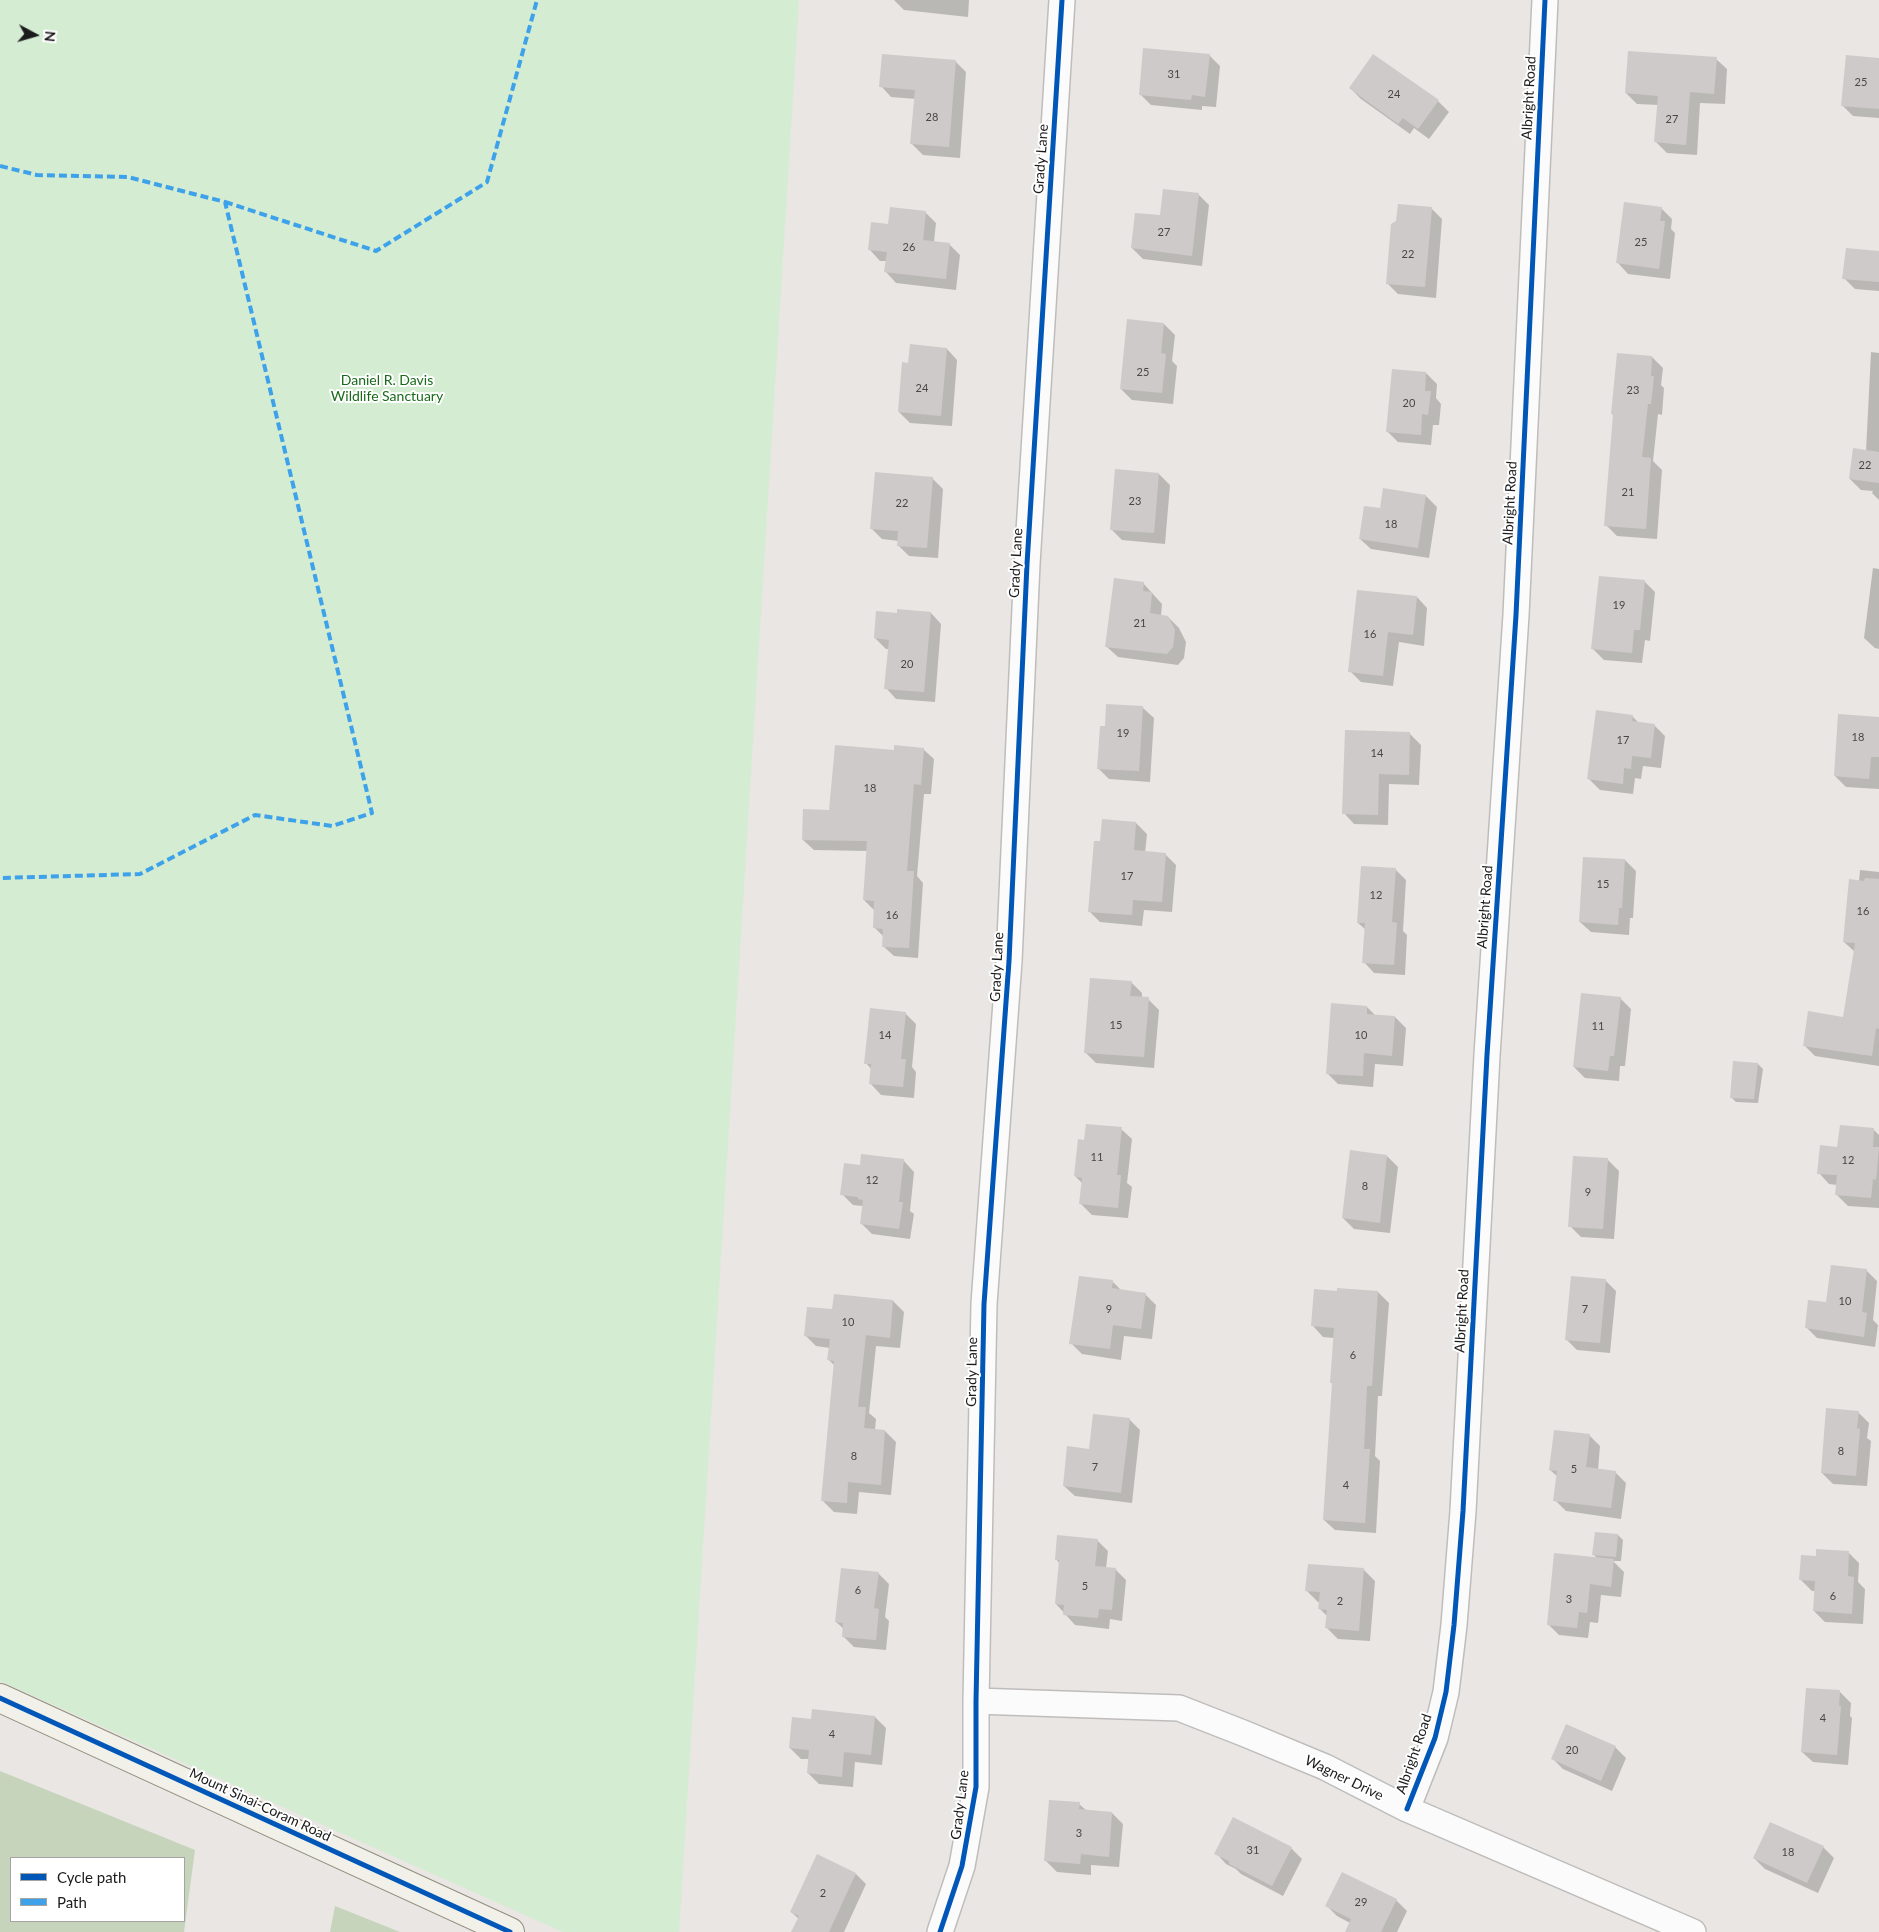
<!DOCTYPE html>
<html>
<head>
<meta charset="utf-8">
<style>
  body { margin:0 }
  #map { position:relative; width:1879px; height:1932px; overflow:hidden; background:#e9e6e3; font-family:Lato,sans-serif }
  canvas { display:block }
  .legend { position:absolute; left:10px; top:1857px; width:175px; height:65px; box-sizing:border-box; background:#fff; border:1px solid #a4a4a4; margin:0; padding:6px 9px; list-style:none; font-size:15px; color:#1b1b1b }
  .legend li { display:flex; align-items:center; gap:10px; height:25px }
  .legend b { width:25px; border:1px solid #a4a4a4 }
  .north { position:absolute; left:10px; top:10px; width:50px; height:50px; -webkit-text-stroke:4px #fff; paint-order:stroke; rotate:96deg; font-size:14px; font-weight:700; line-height:20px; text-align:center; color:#1b1b1b }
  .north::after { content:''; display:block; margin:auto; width:18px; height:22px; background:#1b1b1b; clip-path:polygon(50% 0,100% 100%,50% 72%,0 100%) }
</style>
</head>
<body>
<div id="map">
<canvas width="1879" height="1932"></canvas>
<ul class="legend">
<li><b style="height:6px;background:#0057b8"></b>Cycle path</li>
<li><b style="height:6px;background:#3da2ea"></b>Path</li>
</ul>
<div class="north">N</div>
</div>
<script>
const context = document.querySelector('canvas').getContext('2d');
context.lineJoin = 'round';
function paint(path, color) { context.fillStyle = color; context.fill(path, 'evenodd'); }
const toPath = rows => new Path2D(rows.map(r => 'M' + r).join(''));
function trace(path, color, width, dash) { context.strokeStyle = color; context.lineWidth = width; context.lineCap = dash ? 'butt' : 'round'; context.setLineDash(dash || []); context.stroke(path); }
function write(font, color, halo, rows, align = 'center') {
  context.font = font + ' Lato,sans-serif'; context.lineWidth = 4; context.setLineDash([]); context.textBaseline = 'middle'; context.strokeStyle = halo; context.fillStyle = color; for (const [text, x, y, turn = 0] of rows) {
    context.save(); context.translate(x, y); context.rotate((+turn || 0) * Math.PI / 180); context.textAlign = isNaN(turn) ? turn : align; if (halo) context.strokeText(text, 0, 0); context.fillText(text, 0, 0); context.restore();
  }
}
const forest = toPath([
  [0,1771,195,1850,184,1932,0,1932],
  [11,1858,184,1858,184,1921,11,1921],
  [335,1906,400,1932,330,1932]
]);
const park = toPath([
  [0,0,799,0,679,1932,563,1932,0,1681]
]);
const shadow = toPath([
  [894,0,969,0,968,17,904,10],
  [1209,55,1220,66,1216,107,1202,106,1202,110,1151,105,1140,94],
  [1716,59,1727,69,1725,104,1700,103,1697,155,1667,153,1656,142,1659,105,1637,104,1626,93],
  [1879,59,1879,118,1853,116,1842,105],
  [955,61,966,72,960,158,923,155,912,144,916,99,891,97,881,86],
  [1350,88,1438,101,1449,112,1429,139,1414,128,1410,134,1361,99],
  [1198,194,1209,205,1202,266,1143,259,1132,248],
  [1431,208,1442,219,1436,298,1398,294,1387,283],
  [1661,208,1672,219,1671,229,1675,233,1670,279,1628,274,1618,263],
  [925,212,936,223,934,242,949,244,960,255,956,290,896,283,886,272,887,261,880,261,870,250,889,225],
  [1879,252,1879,291,1855,289,1844,278],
  [1164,324,1175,335,1172,361,1177,366,1173,404,1132,400,1121,389],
  [947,349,957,360,952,426,910,423,899,412,909,364],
  [1871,352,1879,353,1879,500,1872,493,1873,491,1861,490,1850,479,1866,451],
  [1652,357,1663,368,1661,385,1664,388,1662,415,1658,414,1653,461,1662,470,1657,539,1617,536,1606,525,1614,416,1612,414],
  [1426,373,1437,384,1436,398,1441,404,1439,425,1433,425,1431,445,1398,442,1387,431],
  [1159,474,1170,485,1165,544,1122,540,1111,529],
  [932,478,943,489,938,558,909,556,898,545,899,541,882,539,871,528],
  [1426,496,1437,507,1429,558,1371,549,1360,539,1381,510],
  [1873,568,1879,569,1879,649,1875,648,1864,638],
  [1644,581,1655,592,1650,641,1645,640,1642,663,1604,660,1593,649],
  [1143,583,1162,604,1161,616,1168,617,1179,628,1186,642,1184,658,1178,665,1118,657,1107,647],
  [1417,597,1427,608,1424,646,1399,642,1393,686,1361,682,1350,671],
  [931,613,941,624,935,702,896,699,886,688,889,649,886,649,875,638,898,614],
  [1108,705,1143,708,1154,718,1150,782,1109,779,1098,768,1106,728],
  [1632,716,1639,723,1654,725,1665,736,1661,768,1643,766,1641,779,1635,778,1633,794,1600,790,1589,779],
  [1879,719,1879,789,1846,787,1835,776],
  [1410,734,1421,745,1419,785,1389,784,1388,825,1354,824,1344,813],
  [923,749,934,759,931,794,924,794,917,876,923,883,918,958,894,956,883,946,884,937,874,927,874,910,864,900,868,851,814,850,803,840,830,811],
  [1136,823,1147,834,1145,853,1165,854,1176,865,1172,912,1144,910,1142,926,1100,922,1089,911,1101,842],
  [1584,858,1625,860,1636,871,1633,918,1630,918,1629,935,1591,932,1580,922],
  [1396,870,1406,880,1403,931,1407,935,1405,975,1374,973,1364,962,1366,930,1358,923],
  [1860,870,1879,872,1879,1066,1815,1056,1804,1045,1844,1018,1855,952,1844,942,1859,881],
  [1131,982,1142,993,1142,998,1148,999,1159,1010,1154,1068,1096,1063,1085,1052],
  [1620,998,1631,1009,1625,1066,1620,1066,1619,1081,1585,1078,1574,1067],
  [1367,1007,1376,1016,1395,1017,1406,1028,1403,1066,1375,1064,1373,1087,1338,1084,1327,1073],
  [905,1013,916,1024,912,1067,916,1072,914,1098,881,1095,871,1084,872,1070,866,1063],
  [1758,1064,1763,1069,1758,1103,1736,1102,1731,1097],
  [1841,1126,1874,1130,1879,1135,1879,1208,1848,1206,1837,1195,1837,1185,1829,1184,1819,1173,1838,1148],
  [1121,1129,1132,1139,1127,1183,1132,1187,1128,1218,1092,1215,1081,1204,1083,1184,1075,1176,1085,1141],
  [1387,1156,1398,1167,1390,1233,1354,1229,1343,1218],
  [1608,1160,1619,1171,1614,1239,1581,1237,1570,1226],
  [904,1161,914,1172,910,1211,914,1214,910,1239,872,1234,861,1223,863,1206,853,1205,842,1194,861,1166],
  [1866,1270,1877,1281,1873,1320,1878,1325,1875,1347,1817,1338,1806,1327,1827,1303],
  [1605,1280,1616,1291,1610,1353,1577,1350,1566,1339],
  [1113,1282,1122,1291,1145,1294,1156,1305,1152,1339,1124,1336,1121,1360,1082,1354,1071,1343],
  [1338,1292,1378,1292,1389,1303,1382,1396,1378,1396,1375,1456,1380,1461,1376,1533,1335,1530,1324,1520,1333,1385,1331,1382,1334,1338,1323,1337,1313,1326],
  [893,1301,904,1312,900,1348,876,1346,869,1413,876,1419,875,1430,885,1431,896,1442,891,1495,859,1492,857,1514,834,1512,823,1501,835,1366,829,1360,830,1348,816,1346,805,1335,833,1311],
  [1858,1412,1869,1423,1867,1438,1871,1441,1867,1486,1833,1484,1822,1473],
  [1129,1419,1140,1430,1132,1503,1075,1496,1064,1486,1090,1450],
  [1589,1435,1600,1446,1598,1470,1615,1472,1626,1483,1621,1519,1566,1511,1555,1500,1558,1477,1550,1470],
  [1618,1535,1623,1540,1621,1561,1613,1561,1624,1572,1621,1597,1601,1595,1598,1623,1590,1622,1588,1638,1559,1635,1548,1624,1598,1559,1593,1554],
  [1097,1540,1108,1551,1106,1568,1115,1569,1126,1580,1122,1621,1110,1619,1109,1629,1075,1625,1056,1604,1060,1564,1056,1559],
  [1848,1552,1859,1563,1858,1582,1865,1589,1863,1624,1825,1622,1814,1611,1815,1591,1812,1591,1801,1580,1817,1557],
  [1364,1570,1375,1581,1370,1641,1338,1639,1327,1628,1328,1617,1320,1609,1320,1602,1318,1602,1307,1591],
  [878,1573,889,1584,885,1617,889,1621,886,1650,854,1647,843,1636,844,1629,836,1622],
  [1840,1692,1851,1703,1850,1716,1852,1718,1848,1765,1813,1762,1802,1752],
  [875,1717,886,1728,882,1765,855,1762,853,1787,819,1784,808,1773,810,1759,801,1759,790,1748,812,1720],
  [1615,1747,1626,1758,1612,1791,1563,1769,1552,1758],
  [1079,1804,1087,1811,1112,1813,1123,1824,1119,1867,1091,1865,1091,1875,1057,1872,1046,1861],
  [1233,1819,1291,1848,1302,1859,1283,1896,1241,1874,1236,1869,1226,1864,1216,1853],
  [1823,1847,1834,1858,1818,1893,1765,1869,1754,1858],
  [856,1874,866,1884,844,1932,793,1932,799,1919,791,1912],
  [1396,1900,1407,1911,1397,1932,1346,1932,1350,1923,1337,1916,1326,1905]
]);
const building = toPath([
  [1143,48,1210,54,1205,97,1192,95,1191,100,1139,95],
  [1628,51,1717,57,1714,94,1690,92,1686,145,1654,142,1658,96,1625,93],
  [882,54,956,60,949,147,910,144,915,90,879,87],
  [1373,54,1439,100,1418,129,1403,118,1398,124,1349,88],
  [1846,55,1879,58,1879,109,1841,106],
  [1163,189,1199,193,1192,256,1131,248,1135,213,1160,215],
  [1624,202,1662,207,1660,221,1665,221,1659,269,1616,263],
  [1398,204,1432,207,1425,287,1386,284,1391,224,1396,221],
  [890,207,926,211,923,240,950,243,946,279,884,272,887,252,868,250,871,222,888,224],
  [1846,248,1879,251,1879,282,1842,279],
  [1127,319,1164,323,1161,353,1166,354,1162,393,1120,389],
  [910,344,947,348,941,416,898,412,902,362,908,363],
  [1617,353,1652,356,1651,376,1654,376,1651,404,1648,404,1642,457,1651,458,1646,529,1604,526,1613,414,1611,414],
  [1392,369,1426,372,1425,391,1431,391,1428,415,1422,414,1421,435,1386,432],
  [1853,448,1879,452,1879,483,1849,479],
  [1115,469,1159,473,1154,533,1110,530],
  [875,472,933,477,927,548,897,546,898,531,870,529],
  [1383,488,1426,495,1418,548,1359,539,1364,506,1380,508],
  [1599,576,1645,580,1640,630,1634,630,1632,653,1591,649],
  [1114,578,1144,582,1143,591,1152,592,1150,613,1168,616,1175,630,1173,647,1167,654,1105,647],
  [1357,590,1417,596,1413,635,1388,632,1383,676,1348,672],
  [897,609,931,612,924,692,884,689,889,640,874,638,876,611,897,613],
  [1106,704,1143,706,1139,771,1097,769,1100,726,1105,726],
  [1596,710,1633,715,1632,721,1655,724,1651,758,1632,756,1631,769,1624,768,1623,784,1587,779],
  [1838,714,1879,717,1879,757,1871,757,1869,779,1834,776],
  [1345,730,1410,732,1409,775,1379,774,1378,815,1342,814],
  [835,745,894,750,894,745,924,748,921,785,914,784,907,871,914,871,909,948,882,947,883,929,873,928,874,901,863,900,867,841,802,840,803,809,829,810],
  [1102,819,1136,822,1134,850,1166,853,1162,902,1133,900,1132,915,1088,912,1094,841,1100,841],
  [1583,857,1625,859,1622,908,1619,908,1618,925,1579,922],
  [1361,866,1396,868,1392,922,1397,923,1394,965,1362,963,1365,923,1357,923],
  [1865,878,1879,879,1879,1029,1876,1028,1872,1056,1803,1046,1808,1011,1843,1017,1855,943,1843,942,1849,879,1864,881],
  [1090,978,1132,981,1130,996,1149,997,1144,1057,1084,1053],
  [1581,993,1621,997,1614,1056,1610,1056,1608,1071,1573,1067],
  [1331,1003,1367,1006,1367,1014,1395,1016,1392,1056,1364,1053,1363,1076,1326,1074],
  [870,1008,906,1012,901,1059,906,1059,903,1087,869,1084,871,1064,864,1064],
  [1733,1061,1758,1063,1754,1099,1730,1098],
  [1086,1124,1122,1127,1117,1175,1121,1175,1118,1208,1079,1204,1082,1178,1074,1176,1078,1139,1084,1140],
  [1840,1125,1874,1128,1873,1147,1879,1147,1876,1180,1873,1179,1871,1198,1835,1195,1837,1175,1817,1174,1820,1145,1837,1147],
  [1350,1150,1387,1155,1380,1223,1342,1218],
  [861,1154,904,1159,899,1202,903,1202,899,1229,860,1224,863,1200,858,1199,858,1197,840,1195,844,1163,860,1165],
  [1573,1156,1608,1158,1603,1229,1568,1227],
  [1831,1265,1867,1269,1862,1312,1867,1313,1864,1337,1805,1328,1808,1300,1826,1302],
  [1079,1276,1113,1280,1112,1288,1146,1293,1141,1329,1113,1325,1110,1349,1069,1344],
  [1571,1276,1606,1279,1600,1343,1565,1340],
  [1337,1288,1378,1291,1372,1386,1367,1386,1364,1449,1370,1449,1365,1523,1323,1520,1332,1383,1330,1383,1334,1328,1311,1326,1314,1289,1337,1291],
  [834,1294,893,1300,890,1338,866,1335,858,1407,866,1407,864,1428,885,1430,881,1485,848,1482,847,1503,821,1501,834,1361,827,1360,830,1339,804,1336,807,1307,832,1309],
  [1826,1408,1859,1411,1857,1428,1860,1429,1856,1476,1821,1473],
  [1093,1414,1130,1418,1121,1493,1063,1486,1067,1446,1089,1449],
  [1554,1430,1590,1434,1586,1467,1616,1471,1611,1508,1553,1501,1557,1471,1549,1470],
  [1595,1532,1618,1534,1616,1557,1592,1555],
  [1057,1535,1098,1539,1095,1566,1116,1568,1112,1610,1099,1609,1098,1618,1063,1615,1064,1605,1055,1604,1059,1560,1055,1560],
  [1816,1549,1849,1551,1848,1576,1854,1577,1852,1614,1813,1611,1815,1581,1799,1580,1801,1555,1816,1556],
  [1554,1553,1614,1559,1611,1587,1590,1584,1587,1613,1579,1612,1577,1628,1547,1625],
  [1308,1564,1364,1568,1359,1631,1325,1628,1327,1610,1318,1609,1320,1592,1305,1591],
  [841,1568,879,1572,874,1608,879,1609,876,1640,842,1637,843,1623,835,1622],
  [1806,1688,1840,1690,1839,1706,1841,1706,1837,1755,1801,1752],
  [812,1709,875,1716,871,1755,844,1752,842,1777,807,1773,809,1750,789,1748,792,1717,811,1719],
  [1566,1724,1616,1746,1601,1781,1551,1759],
  [1049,1800,1080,1802,1079,1809,1112,1812,1109,1857,1081,1854,1080,1864,1044,1861],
  [1233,1817,1292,1847,1272,1886,1229,1864,1229,1861,1214,1854],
  [1770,1822,1824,1846,1807,1883,1753,1858],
  [817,1854,856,1873,829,1932,791,1932,799,1916,790,1912],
  [1342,1872,1397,1899,1381,1932,1345,1932,1351,1919,1325,1906]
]);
const minor = toPath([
  [976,1701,1179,1708,1243,1733,1325,1767,1407,1809,1693,1932],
  [1407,1809,1435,1738,1446,1692,1454,1625,1463,1511,1487,1055,1516,615,1545,0],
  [940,1932,962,1866,976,1787,976,1701,984,1304,1009,961,1027,564,1062,0]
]);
const secondary = toPath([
  [0,1698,510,1932]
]);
const quiet = toPath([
  [0,166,37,175,128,177,225,202,372,813,332,826,255,815,140,874,0,878],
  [225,202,376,251,487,182,537,0]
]);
const cycleway = toPath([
  [0,1698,510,1932],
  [1407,1809,1435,1738,1446,1692,1454,1625,1463,1511,1487,1055,1516,615,1545,0],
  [940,1932,962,1866,976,1787,976,1701,984,1304,1009,961,1027,564,1062,0]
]);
const numberNames = [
  ["31",1174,74],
  ["25",1861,82],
  ["24",1394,94],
  ["28",932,117],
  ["27",1672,119],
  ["27",1164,232],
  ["25",1641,242],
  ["26",909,247],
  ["22",1408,254],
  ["25",1143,372],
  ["24",922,388],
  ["23",1633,390],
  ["20",1409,403],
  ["22",1865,465],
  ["21",1628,492],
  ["23",1135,501],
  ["22",902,503],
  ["18",1391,524],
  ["19",1619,605],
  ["21",1140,623],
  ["16",1370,634],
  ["20",907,664],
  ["19",1123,733],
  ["18",1858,737],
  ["17",1623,740],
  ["14",1377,753],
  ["18",870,788],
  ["17",1127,876],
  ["15",1603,884],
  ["12",1376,895],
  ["16",1863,911],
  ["16",892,915],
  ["15",1116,1025],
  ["11",1598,1026],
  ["14",885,1035],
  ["10",1361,1035],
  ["11",1097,1157],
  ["12",1848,1160],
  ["12",872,1180],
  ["8",1365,1186],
  ["9",1588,1192],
  ["10",1845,1301],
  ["9",1109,1309],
  ["7",1585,1309],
  ["10",848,1322],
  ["6",1353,1355],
  ["8",1841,1451],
  ["8",854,1456],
  ["7",1095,1467],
  ["5",1574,1469],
  ["4",1346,1485],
  ["5",1085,1586],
  ["6",858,1590],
  ["6",1833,1596],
  ["3",1569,1599],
  ["2",1340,1601],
  ["4",1823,1718],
  ["4",832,1734],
  ["20",1572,1750],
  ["3",1079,1833],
  ["31",1253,1850],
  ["18",1788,1852],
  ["2",823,1893],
  ["29",1361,1902]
];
const streetNames = [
  ["Albright Road",1529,98,-87],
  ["Grady Lane",1041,159,-86],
  ["Albright Road",1510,503,-87],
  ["Grady Lane",1016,563,-87],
  ["Albright Road",1485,907,-86],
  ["Grady Lane",997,967,-87],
  ["Albright Road",1462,1311,-87],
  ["Grady Lane",972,1372,-89],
  ["Albright Road",1414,1754,-71],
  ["Wagner Drive",1344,1778,26],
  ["Mount Sinai-Coram Road",260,1805,25],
  ["Grady Lane",960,1805,-83]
];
const parkNames = [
  ["Daniel R. Davis",387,380],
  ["Wildlife Sanctuary",387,396]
];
paint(forest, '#c6d4bb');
paint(park, '#d4ecd1');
paint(shadow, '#0003');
paint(building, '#cecac9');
trace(minor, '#bfbdbc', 28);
trace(secondary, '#908f7e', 30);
trace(minor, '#fcfbfb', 25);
trace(secondary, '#f1f0e9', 28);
trace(quiet, '#3da2ea', 4, [8, 4]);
trace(cycleway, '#0057b8', 5);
write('11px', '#484746', null, numberNames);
write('14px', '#1b1b1b', '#fff', streetNames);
write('14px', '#186a19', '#fff', parkNames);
</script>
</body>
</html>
